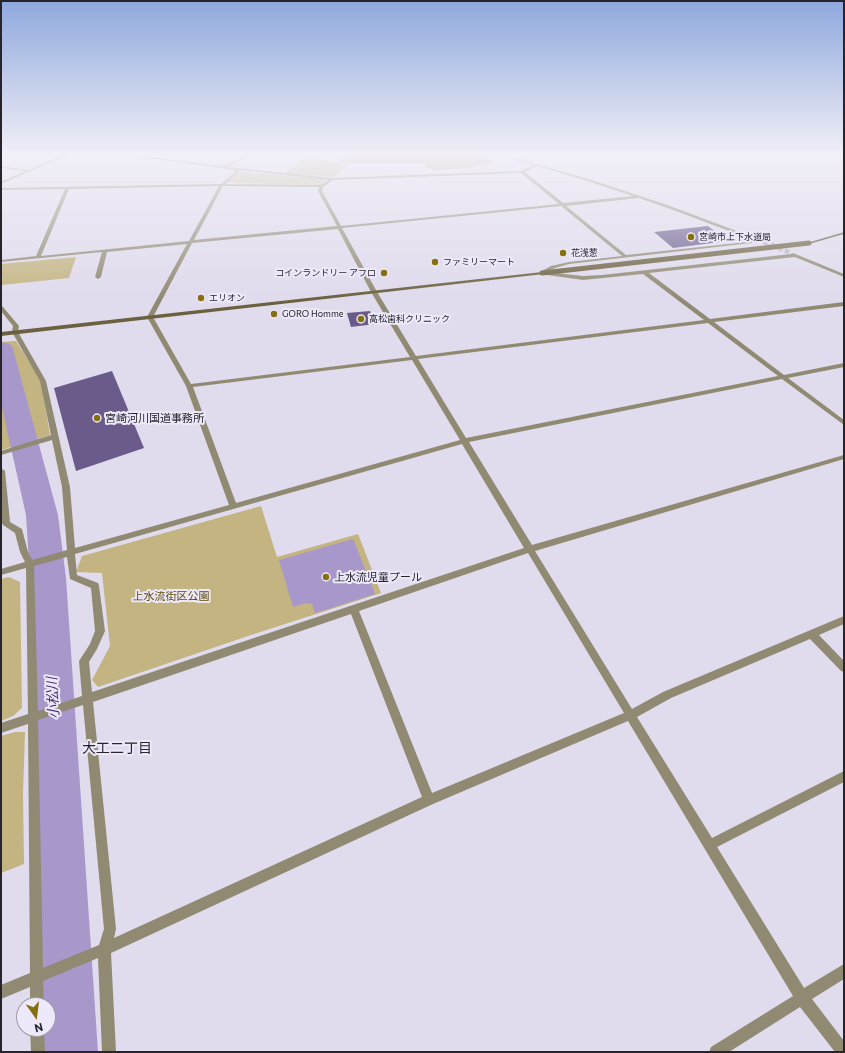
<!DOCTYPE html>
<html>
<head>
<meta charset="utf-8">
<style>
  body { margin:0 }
  #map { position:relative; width:845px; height:1053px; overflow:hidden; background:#e0dbed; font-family:Commissioner,sans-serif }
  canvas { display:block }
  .frame { position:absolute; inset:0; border:2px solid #27252b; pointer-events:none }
  .north { position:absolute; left:16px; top:997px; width:40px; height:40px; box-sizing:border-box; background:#ede8fa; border:1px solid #9e9aa7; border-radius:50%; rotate:166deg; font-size:11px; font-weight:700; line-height:16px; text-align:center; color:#27252b }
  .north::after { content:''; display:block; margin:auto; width:14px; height:18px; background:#866f0f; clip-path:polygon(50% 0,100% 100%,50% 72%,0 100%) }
</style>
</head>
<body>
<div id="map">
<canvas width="845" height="1053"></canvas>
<div class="frame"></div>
<div class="north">N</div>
</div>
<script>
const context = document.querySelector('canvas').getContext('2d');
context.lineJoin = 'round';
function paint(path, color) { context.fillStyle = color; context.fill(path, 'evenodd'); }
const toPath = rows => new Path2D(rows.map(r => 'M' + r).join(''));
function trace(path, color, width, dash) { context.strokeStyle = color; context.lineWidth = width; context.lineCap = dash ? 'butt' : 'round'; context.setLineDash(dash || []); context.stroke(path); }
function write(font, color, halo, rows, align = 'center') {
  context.font = font + ' Commissioner,"Noto Sans JP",sans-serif'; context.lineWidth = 4; context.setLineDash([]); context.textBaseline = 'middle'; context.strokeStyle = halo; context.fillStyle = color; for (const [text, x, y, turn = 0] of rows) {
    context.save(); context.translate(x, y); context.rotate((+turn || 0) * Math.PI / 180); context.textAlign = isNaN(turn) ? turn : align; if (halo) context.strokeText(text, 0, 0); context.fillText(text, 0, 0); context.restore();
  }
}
const green = toPath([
  [305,158,348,164,334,177,285,173],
  [240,172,324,179,325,180,320,185,232,183,229,182],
  [76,257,69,278,1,285,1,264],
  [16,341,41,381,50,435,2,450,1,342],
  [261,506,277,557,358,534,381,593,248,636,98,687,92,680,110,646,102,573,76,572,82,556],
  [9,577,20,582,22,708,13,716,1,721,1,579],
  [15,732,25,732,23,794,24,864,1,873,1,736]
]);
const forest = toPath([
  [349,154,478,154,492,159,493,162,467,168,434,170,426,167,425,163,349,163,337,162]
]);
const water = toPath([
  [353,539,375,594,315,613,312,604,306,603,293,607,279,560]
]);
const river = toPath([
  [1,342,10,344,13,349,58,515,66,578,98,1052,38,1052,38,1029,48,1029,48,1005,38,1005,30,578,26,515,1,403,1,342]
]);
const building = toPath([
  [708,226,728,241,673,248,654,232],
  [370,311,375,324,351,327,347,313],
  [112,371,144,448,76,471,54,388]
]);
const streetTunnel = toPath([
  [764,242,789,252]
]);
const street = toPath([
  [66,154,70,154,1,184,1,182,25,171,1,168,1,166,29,170,66,154],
  [119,154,127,154,224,166,246,154,250,154,229,167,332,178,521,171,533,165,495,154,500,154,586,178,670,206,766,242,764,243,760,242,569,264,555,268,547,272,583,276,602,275,791,254,793,253,844,274,844,277,795,257,649,273,710,319,844,302,844,306,714,322,784,375,844,363,844,367,788,378,844,420,844,425,782,379,469,442,532,545,844,455,844,459,535,551,632,709,663,692,844,616,844,624,819,635,844,661,844,672,841,671,810,639,671,698,637,717,712,838,844,771,844,782,717,847,804,988,844,964,844,979,812,999,844,1041,844,1052,835,1052,800,1007,729,1052,709,1052,711,1047,793,996,628,721,433,804,111,953,116,1052,102,1052,98,958,43,981,44,1005,30,1005,30,987,1,999,1,985,30,973,28,724,1,733,1,723,28,714,26,568,1,575,1,569,25,562,20,552,15,533,3,525,2,523,1,468,5,471,10,522,22,529,28,552,32,560,67,550,62,487,52,440,1,455,1,451,51,435,40,381,12,332,13,326,1,311,1,306,3,307,19,326,18,332,46,381,70,487,75,548,229,505,186,386,147,317,187,244,107,252,101,277,98,279,95,277,102,252,1,262,1,260,36,256,65,189,1,190,1,188,221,184,235,172,235,170,119,154],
  [537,166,584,180,633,196,563,203,525,172,537,166],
  [239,170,328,180,320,185,226,184,238,173,239,170],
  [521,173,559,204,341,226,322,191,323,187,333,180,521,173],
  [219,186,189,241,41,256,69,189,219,186],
  [223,186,319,187,318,191,337,226,194,240,223,186],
  [639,198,668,208,756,241,626,255,566,206,639,198],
  [561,206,622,256,569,262,551,266,540,272,540,274,583,280,643,274,704,320,416,356,377,292,342,228,561,206],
  [338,229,371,292,410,357,191,384,153,317,192,243,338,229],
  [708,323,778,376,466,438,418,359,708,323],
  [412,360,460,440,236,503,193,387,412,360],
  [462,444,524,548,92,692,89,662,97,649,105,631,99,586,98,583,77,575,75,554,462,444],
  [528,553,624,713,432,793,359,611,528,553],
  [67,557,70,579,91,588,95,631,90,644,79,661,82,696,38,711,34,566,67,557],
  [351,614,422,797,114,938,116,929,93,702,351,614],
  [83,705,104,929,99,945,43,968,38,720,83,705],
  [30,1029,44,1029,45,1052,31,1052,30,1029]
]);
const secondary = toPath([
  [844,232,844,234,809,244,807,243,844,232],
  [542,272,544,272,544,274,1,336,1,332,542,272]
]);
const secondaryBridge = toPath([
  [542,273,809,243]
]);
const markers = [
  [691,237,4,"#866f0f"],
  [563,253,4,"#866f0f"],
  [435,262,4,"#866f0f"],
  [384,273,4,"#866f0f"],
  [201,298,4,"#866f0f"],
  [274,314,4,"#866f0f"],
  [361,319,4,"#866f0f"],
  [97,418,4,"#866f0f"],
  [326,577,4,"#866f0f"]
];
const farPoinames = [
  ["宮崎市上下水道局",699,237],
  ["花浅葱",571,253],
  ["ファミリーマート",443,262],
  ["コインランドリー アフロ",376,273,"right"],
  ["エリオン",209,298],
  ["GORO Homme",282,314],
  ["高松歯科クリニック",369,319]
];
const poiNames = [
  ["宮崎河川国道事務所",105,418],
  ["上水流児童プール",334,577]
];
const parkNames = [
  ["上水流街区公園",171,596]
];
const nearWaternames = [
  ["小松川",53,698,-93]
];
const nearNeighbourhoodnames = [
  ["大工二丁目",117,748]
];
paint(green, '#c3b481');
paint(forest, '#b8a871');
paint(water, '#a797cb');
paint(river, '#a797cb');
paint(building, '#6a5b8a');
trace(streetTunnel, '#bbb7c6', 5, [5, 2.5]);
paint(street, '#908a73');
paint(secondary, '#6b613f');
trace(secondaryBridge, '#6b613f', 5);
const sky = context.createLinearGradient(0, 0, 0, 301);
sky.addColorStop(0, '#8ea8dc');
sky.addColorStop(0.51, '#f1eff7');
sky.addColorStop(1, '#f1eff700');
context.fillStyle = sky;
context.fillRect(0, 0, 845, 301);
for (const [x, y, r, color] of markers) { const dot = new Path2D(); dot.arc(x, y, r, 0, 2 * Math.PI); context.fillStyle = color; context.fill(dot); trace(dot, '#ede8fa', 1.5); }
write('9px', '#27252b', '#ede8fa', farPoinames, 'left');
write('11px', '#27252b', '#ede8fa', poiNames, 'left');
write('11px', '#5b4b01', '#ede8fa', parkNames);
write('italic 14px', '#472f6e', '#ede8fa', nearWaternames);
write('14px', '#27252b', '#ede8fa', nearNeighbourhoodnames);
</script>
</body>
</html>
